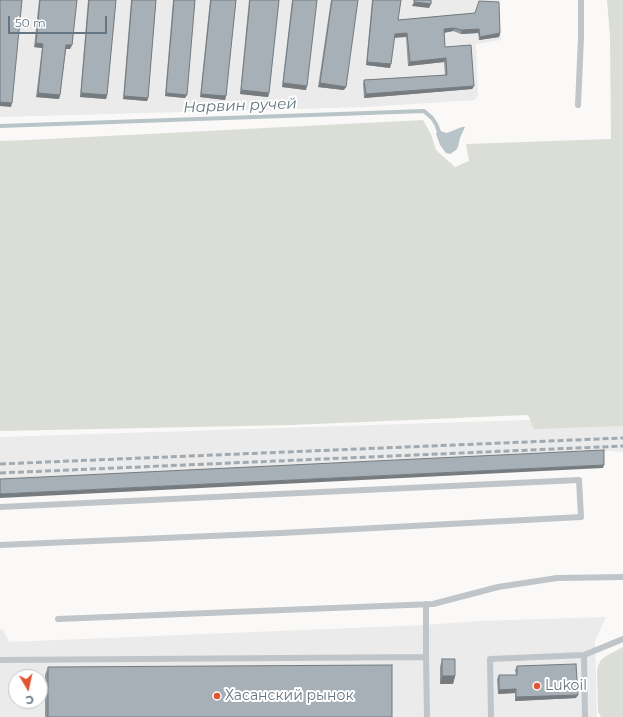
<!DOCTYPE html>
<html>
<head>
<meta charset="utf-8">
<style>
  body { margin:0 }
  #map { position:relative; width:623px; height:717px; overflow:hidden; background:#faf9f7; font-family:Montserrat,sans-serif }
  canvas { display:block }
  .north { position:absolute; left:8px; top:669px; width:40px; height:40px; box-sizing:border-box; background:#fff; border:1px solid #c1c8cd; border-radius:50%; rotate:171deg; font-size:11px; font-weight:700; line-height:16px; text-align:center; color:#657682 }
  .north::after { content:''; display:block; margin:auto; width:14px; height:18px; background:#e15430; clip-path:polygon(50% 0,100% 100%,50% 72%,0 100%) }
  .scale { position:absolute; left:8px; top:16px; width:99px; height:18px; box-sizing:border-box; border:2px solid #657682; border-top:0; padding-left:5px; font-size:12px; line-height:14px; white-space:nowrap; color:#657682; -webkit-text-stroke:3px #fff; paint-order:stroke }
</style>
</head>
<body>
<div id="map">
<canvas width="623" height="717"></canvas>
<div class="north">С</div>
<div class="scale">50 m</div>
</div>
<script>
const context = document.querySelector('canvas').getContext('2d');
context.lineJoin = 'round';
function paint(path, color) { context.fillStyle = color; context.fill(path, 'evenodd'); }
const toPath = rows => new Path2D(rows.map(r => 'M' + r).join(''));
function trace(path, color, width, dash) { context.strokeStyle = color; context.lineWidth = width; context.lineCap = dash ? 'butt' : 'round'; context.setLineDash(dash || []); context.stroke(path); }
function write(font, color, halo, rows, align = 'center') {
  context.font = font + ' Montserrat,sans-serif'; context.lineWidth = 4; context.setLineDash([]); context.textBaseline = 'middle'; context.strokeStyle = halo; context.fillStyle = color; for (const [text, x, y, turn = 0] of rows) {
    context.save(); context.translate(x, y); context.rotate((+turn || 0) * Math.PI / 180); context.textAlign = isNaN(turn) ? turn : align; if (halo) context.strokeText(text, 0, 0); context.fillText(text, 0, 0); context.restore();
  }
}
const built = toPath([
  [0,0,500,0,499,2,501,40,476,44,478,95,475,100,367,107,0,117],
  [623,417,623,452,609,451,0,480,0,437],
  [606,617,595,641,597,717,0,717,0,629,3,629,9,642,426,625,478,621],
  [16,677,40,677,40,701,16,701]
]);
const green = toPath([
  [607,0,623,0,623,426,534,429,528,415,291,425,0,431,0,141,28,140,423,120,431,134,436,150,455,167,469,161,466,144,611,139,610,36],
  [623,647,623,717,601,717,598,712,598,707,597,672,598,666,601,660,606,656]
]);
const water = toPath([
  [462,127,465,127,460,138,458,147,456,150,450,154,446,153,440,145,436,134,437,132,440,131,447,133]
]);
const stream = toPath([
  [0,126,424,111,432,118,436,124,441,137]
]);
const lane = toPath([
  [578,105,581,37,581,0],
  [0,507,579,480,581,517,281,533,0,545],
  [58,619,433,604,498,587,557,578,623,577],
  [426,657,427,717],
  [0,660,426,657,426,604],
  [491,717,490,659,584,655],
  [585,717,584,655,623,639]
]);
const rail = toPath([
  [0,464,623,438],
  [0,473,623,446]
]);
const wall = toPath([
  [39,0,77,0,72,45,70,49,66,49,60,95,59,99,36,97,42,48,34,47],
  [88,0,116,0,107,95,106,99,80,97],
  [131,0,156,0,148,98,147,101,123,99],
  [173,0,195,0,185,98,165,96],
  [210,0,236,0,226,96,225,100,200,97],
  [249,0,279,0,269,93,268,97,240,94],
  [292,0,317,0,306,90,282,87],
  [331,0,358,0,344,90,318,87],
  [372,0,401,0,398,20,475,13,500,33,499,37,479,40,478,33,461,34,453,31,444,33,445,47,474,86,472,89,364,98,363,84,364,80,445,75,444,62,408,66,406,37,394,37,390,68,366,65],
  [442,659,455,676,453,684,440,684,440,667],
  [517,666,576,698,515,701,515,693,498,694,497,679,499,675,516,675,515,670],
  [48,667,392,717,45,717,45,675]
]);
const shadedWall = toPath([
  [414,2,431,4,429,8,412,6],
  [454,28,453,31,442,33,444,29],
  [479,29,478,33,461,34,462,30],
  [407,33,406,37,393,38,395,34],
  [500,33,499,37,479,40,480,37],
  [36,43,43,44,42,48,34,47],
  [66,45,72,45,70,49,65,49],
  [446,58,444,62,408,66,410,62],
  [367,62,391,64,390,68,366,65],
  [283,83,307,86,306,90,282,87],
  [320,83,346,87,344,90,318,87],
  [474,86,472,89,364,98,366,94],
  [241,90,269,93,268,97,240,94],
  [38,93,60,95,59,99,36,97],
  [81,93,107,95,106,99,80,97],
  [166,93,187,95,185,98,165,96],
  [201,94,226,96,225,100,200,97],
  [124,96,148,98,147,101,123,99],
  [0,102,12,103,11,107,0,106],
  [604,465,603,468,0,498,0,494],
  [442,676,455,676,453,684,440,684],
  [516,689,515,693,498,694,499,690],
  [578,695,576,698,515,701,516,697]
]);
const building = toPath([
  [0,0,22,0,12,103,0,102,0,0],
  [40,0,77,0,72,45,66,45,60,95,38,93,43,44,36,43,40,0],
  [89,0,116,0,107,95,81,93,89,0],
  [132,0,156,0,148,98,124,96,132,0],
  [174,0,195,0,187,95,166,93,174,0],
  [211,0,236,0,226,96,201,94,211,0],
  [250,0,279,0,269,93,241,90,250,0],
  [293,0,317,0,307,86,283,83,293,0],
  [332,0,358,0,346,87,320,83,332,0],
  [373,0,401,0,398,20,475,13,479,1,499,2,500,33,480,37,479,29,462,30,454,28,444,29,445,47,471,45,474,86,366,94,364,80,447,75,446,58,410,62,407,33,395,34,391,64,367,62,373,0],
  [414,0,431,0,431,4,414,2,414,0],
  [604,450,604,465,0,494,0,479,604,450],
  [442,659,455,659,455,676,442,676,442,659],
  [576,664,578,695,516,697,516,689,499,690,499,675,517,675,517,666,576,664],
  [392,665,392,717,48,717,48,667,392,665]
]);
const markers = [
  [537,686,4,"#e15430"],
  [217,696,4,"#e15430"]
];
const poiNames = [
  ["Lukoil",545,686],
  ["Хасанский рынок",225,696]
];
const waterNames = [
  ["Нарвин ручей",240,106,-2]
];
paint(built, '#eaebea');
paint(green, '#daded7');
paint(water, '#b8c4c8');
trace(stream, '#b8c4c8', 4);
trace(lane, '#c0c5c9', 6);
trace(rail, '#a2a9af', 3, [6, 3]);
paint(wall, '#90979d');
paint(shadedWall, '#757b7f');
paint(building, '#a7b0b6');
trace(building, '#757b7f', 1);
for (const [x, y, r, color] of markers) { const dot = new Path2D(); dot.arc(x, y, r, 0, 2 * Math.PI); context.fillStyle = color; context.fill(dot); trace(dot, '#fff', 1.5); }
write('14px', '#657682', '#fff', poiNames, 'left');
write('italic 15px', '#60757c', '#fff', waterNames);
</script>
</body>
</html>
